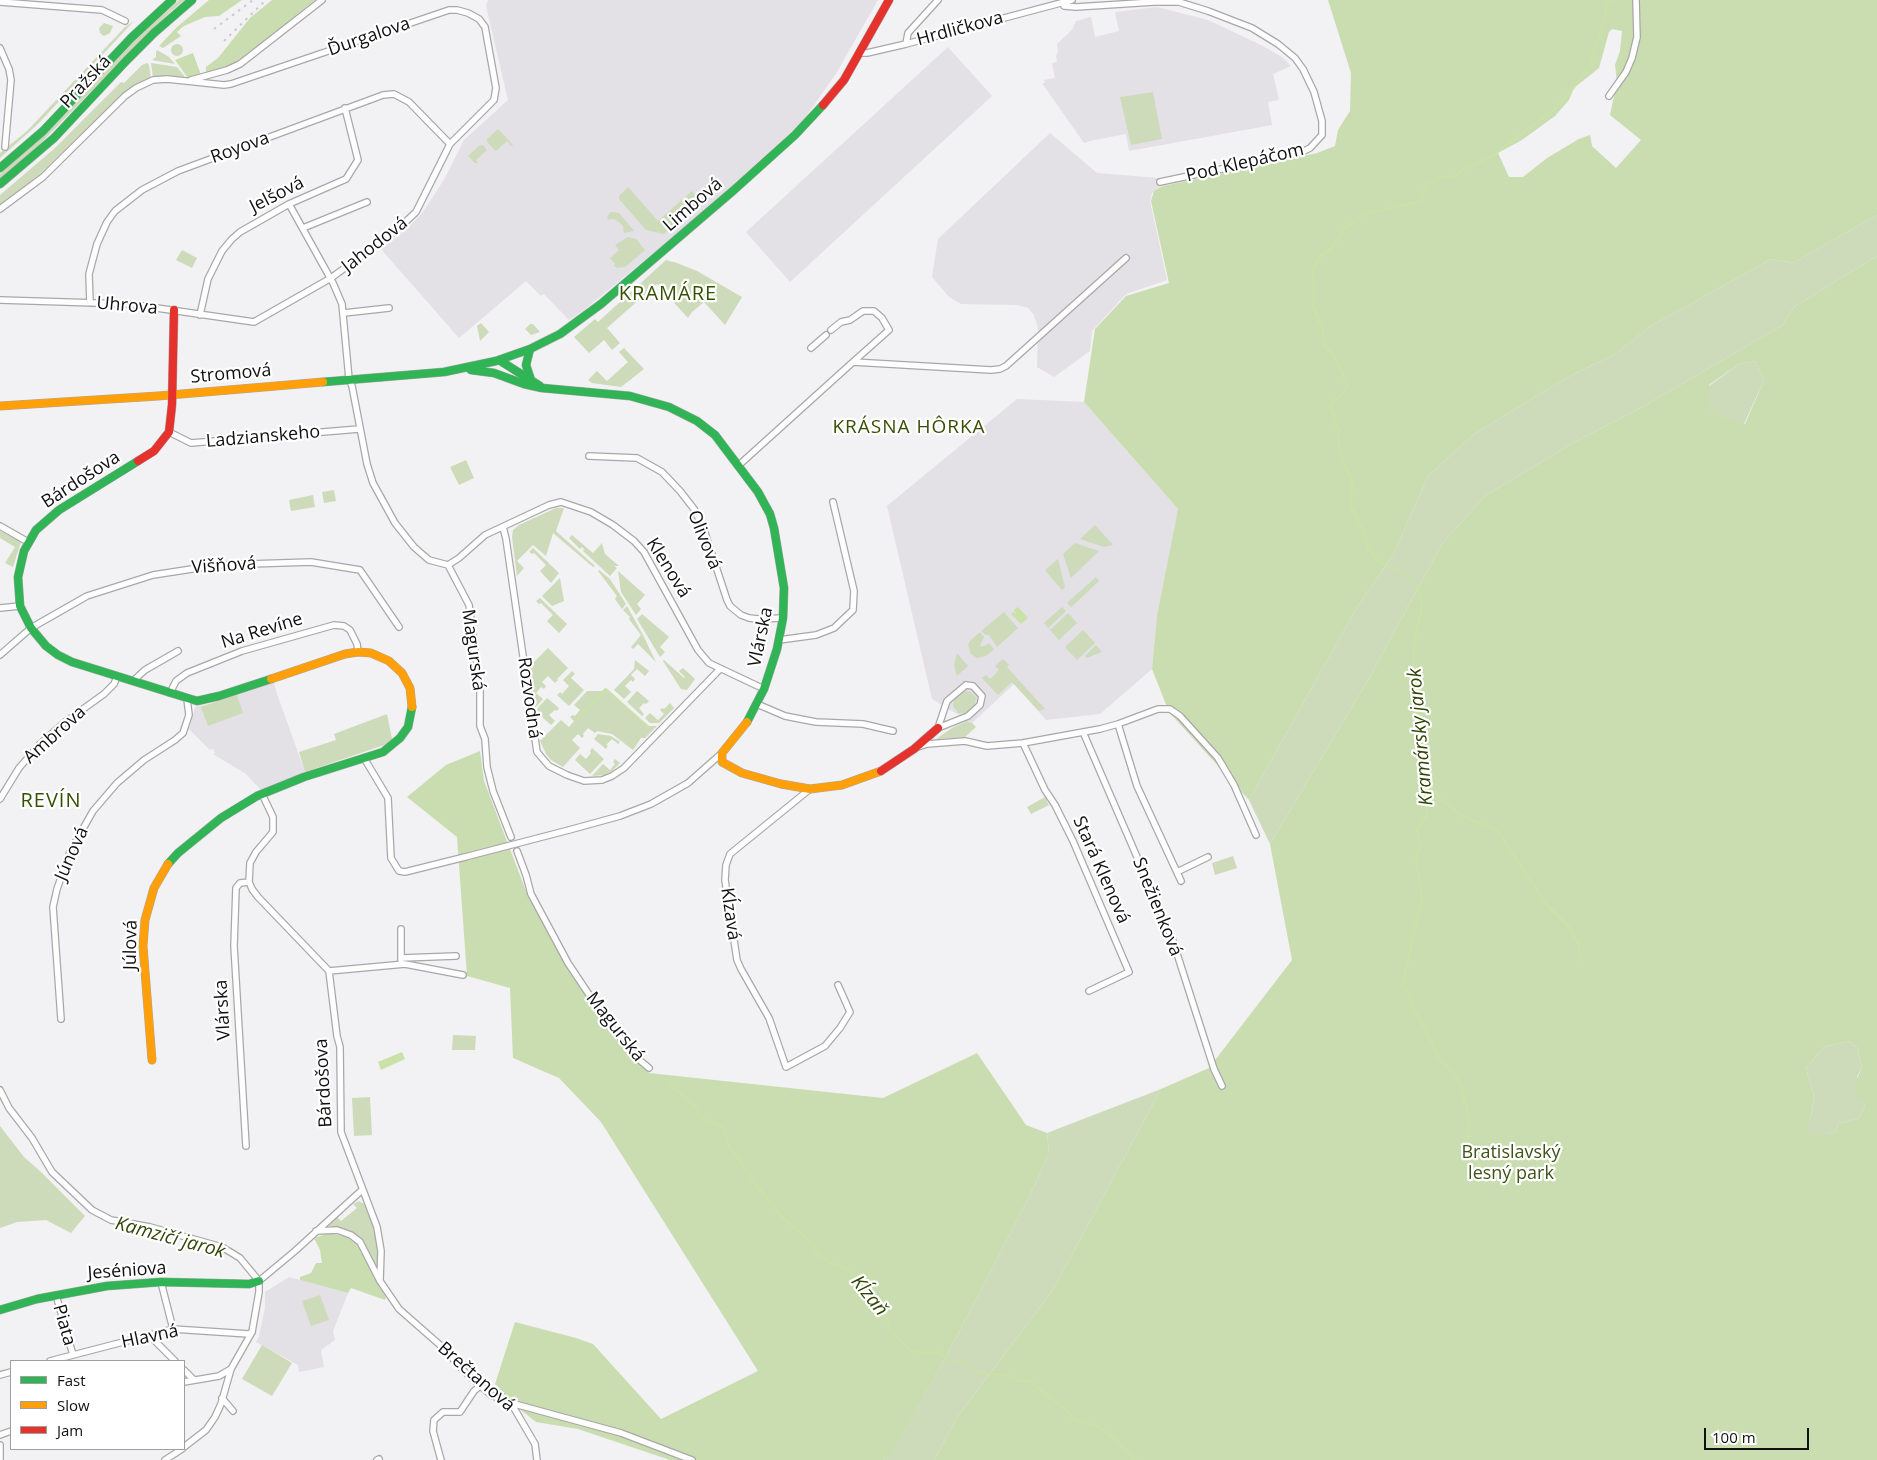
<!DOCTYPE html>
<html>
<head>
<meta charset="utf-8">
<style>
  body { margin:0 }
  #map { position:relative; width:1877px; height:1460px; overflow:hidden; background:#f2f1f3; font-family:"Open Sans",sans-serif }
  canvas { display:block }
  .legend { position:absolute; left:10px; top:1360px; width:175px; height:90px; box-sizing:border-box; background:#fff; border:1px solid #a09fa0; margin:0; padding:6px 9px; list-style:none; font-size:15px; color:#111011 }
  .legend li { display:flex; align-items:center; gap:10px; height:25px }
  .legend b { width:25px; border:1px solid #a09fa0 }
  .scale { position:absolute; left:1704px; top:1428px; width:105px; height:22px; box-sizing:border-box; border:2px solid #111011; border-top:0; padding-left:6px; font-size:15px; line-height:18px; white-space:nowrap; color:#111011; -webkit-text-stroke:4px #fff; paint-order:stroke }
</style>
</head>
<body>
<div id="map">
<canvas width="1877" height="1460"></canvas>
<ul class="legend">
<li><b style="height:6px;background:#30b455"></b>Fast</li>
<li><b style="height:6px;background:#ff9f0a"></b>Slow</li>
<li><b style="height:6px;background:#e5322d"></b>Jam</li>
</ul>
<div class="scale">100 m</div>
</div>
<script>
const context = document.querySelector('canvas').getContext('2d');
context.lineJoin = 'round';
function paint(path, color) { context.fillStyle = color; context.fill(path, 'evenodd'); }
const toPath = rows => new Path2D(rows.map(r => 'M' + r).join(''));
function trace(path, color, width, dash) { context.strokeStyle = color; context.lineWidth = width; context.lineCap = dash ? 'butt' : 'round'; context.setLineDash(dash || []); context.stroke(path); }
function write(font, color, halo, rows, align = 'center') {
  context.font = font + ' "Open Sans",sans-serif'; context.lineWidth = 4.5; context.setLineDash([]); context.textBaseline = 'middle'; context.strokeStyle = halo; context.fillStyle = color; for (const [text, x, y, turn = 0] of rows) {
    context.save(); context.translate(x, y); context.rotate((+turn || 0) * Math.PI / 180); context.textAlign = isNaN(turn) ? turn : align; if (halo) context.strokeText(text, 0, 0); context.fillText(text, 0, 0); context.restore();
  }
}
const built = toPath([
  [488,0,878,0,837,72,803,121,715,202,584,310,569,320,544,294,541,296,526,281,459,338,381,249,407,229,423,212,445,178,464,140,508,100,486,6],
  [1157,7,1208,20,1263,46,1282,57,1291,66,1273,74,1279,100,1268,102,1272,125,1129,151,1126,134,1094,140,1084,143,1042,83,1045,83,1044,80,1055,78,1052,63,1057,62,1056,56,1058,51,1057,44,1072,30,1076,21,1091,17,1095,37,1119,31,1115,12],
  [948,47,992,96,790,282,746,232],
  [1050,133,1097,173,1159,178,1161,187,1152,193,1150,201,1167,280,1126,294,1092,331,1090,351,1054,377,1037,367,1038,328,1034,315,1028,308,1017,305,961,304,949,297,932,277,938,239],
  [1017,399,1084,402,1178,509,1157,615,1152,669,1100,714,1046,720,1014,684,972,723,932,699,887,506],
  [274,682,277,694,305,772,261,790,246,774,213,754,215,753,213,749,210,750,189,729,195,707,211,703],
  [289,1277,348,1293,333,1331,335,1340,321,1350,324,1367,299,1372,298,1365,256,1342,259,1336,265,1308,265,1292]
]);
const green = toPath([
  [179,0,185,0,170,12,112,70,35,149,0,179,0,174,50,130,134,41],
  [134,21,37,125,0,158,0,153,27,131,125,27],
  [104,23,113,26,110,33,104,36,100,33,99,28],
  '171 50a6 6 0 1 1 12 0a6 6 0 1 1-12 0Z',
  [157,50,169,57,175,64,152,60,156,57,156,52],
  [147,63,149,65,151,79,132,87,119,98,40,174,0,206,0,195,55,148,121,82,124,83,142,65],
  [151,63,177,67,185,77,170,76,153,78],
  [1153,92,1162,139,1131,145,1120,97],
  [498,129,513,145,511,146,507,141,496,151,487,142,487,139],
  [483,145,487,150,476,160,478,162,476,164,468,156,479,146],
  [628,187,658,221,692,191,701,202,689,212,688,211,682,219,680,218,664,234,646,230,619,199,619,196],
  [611,212,619,213,634,231,624,233,623,226,620,223,614,219,608,220,607,217],
  [1877,215,1877,256,1794,307,1783,325,1646,405,1575,442,1485,496,1442,544,1367,682,1270,844,1249,800,1357,607,1393,555,1428,476,1474,434,1566,378,1615,354,1651,326,1771,259,1793,263],
  [628,237,636,239,645,250,625,267,617,268,614,266,615,264,610,258,619,250,615,245],
  [182,250,197,258,192,268,176,260],
  [666,260,677,263,697,271,742,297,725,325,704,302,692,312,688,318,657,284,607,328,620,343,612,350,604,340,589,353,574,337,595,319,598,322],
  [481,323,489,332,480,341,477,326],
  [530,324,533,324,540,332,531,335,525,329],
  [624,348,644,369,621,387,592,383,588,380,597,371,607,381,628,362,619,352],
  [1755,361,1764,380,1744,424,1709,411,1709,386,1739,364],
  [466,460,474,478,459,485,450,467],
  [334,490,336,501,324,503,322,492],
  [313,495,315,507,291,511,289,500],
  [556,508,564,508,556,531,595,566,593,567,553,533,546,556,533,545,517,561,524,568,517,576,512,537,513,530,519,525],
  [1095,525,1113,545,1104,547,1080,539],
  [0,531,21,542,13,567,5,563,15,547,0,538],
  [572,535,593,553,602,543,605,554,619,566,614,566,617,568,610,576,583,551,584,549,582,547,580,549,569,538],
  [1075,543,1099,551,1071,578,1063,554],
  [533,548,559,573,551,583,540,571,546,565,534,553,532,554,529,552],
  [1058,559,1065,587,1062,590,1045,570],
  [599,570,610,579,626,604,622,609,615,599,617,596,598,571],
  [618,571,645,595,637,604,641,609,636,615,621,592],
  [1096,577,1099,581,1071,607,1067,603],
  [560,578,564,601,552,606,542,596],
  [540,598,567,624,559,633,547,621,553,615,541,603,539,604,536,601],
  [627,606,643,635,656,662,638,644,633,649,631,647,641,635,629,619,630,617,623,610],
  [1062,607,1066,611,1048,628,1044,623],
  [1004,612,1018,628,997,647,989,635,986,635,981,631],
  [1068,613,1077,623,1059,640,1050,630],
  [642,614,669,637,660,647,665,652,660,657,637,619],
  [1083,630,1095,643,1077,660,1065,647],
  [980,632,984,637,980,646,982,647,989,643,994,649,986,656,977,658,971,654,968,645,970,641],
  [1096,645,1102,652,1087,658,1085,656],
  [548,648,568,668,557,679,558,680,555,683,548,676,542,682,546,686,544,689,541,687,536,693,543,699,535,708,530,666],
  [957,653,968,666,957,676,954,665],
  [1003,659,1009,665,1007,667,1045,709,1039,711,1012,682,998,695,982,678,986,675,990,679,999,670,995,666],
  [635,660,649,671,645,676,637,669,631,675,635,679,633,682,631,680,625,686,631,692,624,699,614,690,634,669],
  [664,660,684,678,685,677,679,671,683,668,695,679,687,690,681,689,663,661],
  [572,671,575,674,571,678,584,690,569,706,557,695,560,692,562,694,569,686,563,680],
  [605,688,649,726,657,726,645,738,641,738,633,750,612,734,597,731,595,733,588,728,583,734,584,736,582,738,578,734,572,740,580,748,563,767,551,760,546,754,540,741,561,720,569,727,574,721,570,717,573,715,575,716,580,710,574,705,587,691,602,691],
  [637,691,649,701,646,704,644,703,639,708,644,714,642,716,627,702],
  [969,691,976,697,975,705,966,713,958,713,953,706,954,700,964,692],
  [237,695,243,713,208,726,201,707],
  [547,698,559,708,557,711,555,710,549,715,555,721,551,725,539,714,536,717,535,711],
  [670,703,674,708,659,723,650,723,645,718,650,713,658,720,664,714,660,710,662,708,664,709],
  [387,714,392,739,384,745,305,772,299,752,336,740,334,734],
  [967,721,972,723,976,727,965,737,936,739,952,728],
  [598,734,611,736,620,742,618,744,612,739,606,745,608,746,606,749,594,739],
  [592,748,604,759,590,774,575,760,580,754,586,759,591,753,590,751],
  [615,759,620,763,612,771,604,775,592,776,603,764,610,770,615,764,613,762],
  [1045,797,1049,805,1031,814,1027,807],
  [1233,856,1237,868,1215,875,1212,863],
  [453,1035,476,1036,475,1050,452,1050],
  [1850,1041,1857,1048,1862,1067,1857,1077,1865,1107,1859,1118,1838,1124,1836,1133,1811,1136,1805,1127,1811,1116,1814,1097,1806,1068,1824,1047],
  [1161,1089,1053,1290,958,1416,934,1460,883,1460,891,1455,949,1351,1029,1197,1049,1153,1047,1133],
  [370,1097,372,1135,354,1136,352,1098],
  [0,1126,24,1157,41,1172,85,1216,71,1233,46,1220,17,1222,0,1228],
  [359,1201,364,1204,371,1217,377,1240,380,1273,360,1238,349,1230,330,1226,329,1224,337,1217,341,1221,357,1208,353,1204],
  [320,1295,329,1320,311,1326,302,1301],
  [262,1345,292,1363,272,1396,242,1379]
]);
const forest = toPath([
  [209,0,242,0,219,16,205,17,184,26,177,32,181,36,163,48,159,46,177,27],
  [272,0,315,0,253,50,234,63,206,74,206,67,218,58,250,18],
  [1328,0,1877,0,1877,215,1793,263,1771,259,1651,326,1615,354,1566,378,1474,434,1428,476,1393,555,1357,607,1249,800,1169,712,1152,669,1157,615,1178,509,1084,402,1095,329,1126,296,1169,283,1151,201,1154,191,1163,186,1317,153,1335,146,1338,130,1350,111,1351,73],
  [1612,29,1622,31,1620,51,1615,65,1617,82,1610,115,1641,140,1616,168,1592,146,1590,135,1579,139,1547,158,1523,177,1509,177,1498,153,1522,140,1555,116,1569,100,1574,88,1599,68,1609,32],
  [193,53,201,75,188,78,175,60],
  [1877,256,1877,1460,934,1460,958,1416,1053,1290,1161,1089,1209,1068,1292,960,1270,844,1367,682,1442,544,1485,496,1575,442,1646,405,1783,325,1794,307],
  [1755,361,1764,380,1745,424,1710,411,1709,385,1739,364],
  [1850,1041,1857,1048,1862,1067,1854,1086,1856,1097,1863,1101,1865,1107,1859,1118,1838,1124,1836,1133,1811,1135,1806,1127,1811,1116,1814,1097,1806,1068,1824,1047],
  [480,751,484,781,529,899,608,1025,649,1073,883,1098,977,1053,1026,1125,1047,1133,1049,1153,1029,1197,949,1351,891,1456,883,1460,670,1460,578,1429,536,1422,512,1403,495,1384,515,1322,576,1338,593,1344,661,1419,758,1371,601,1122,559,1078,513,1058,510,988,467,976,457,837,407,797,446,765],
  [329,1233,347,1237,357,1245,386,1297,385,1300,351,1288,348,1293,300,1280,300,1277,311,1273,316,1263,322,1263,320,1250,314,1238]
]);
const water = toPath([
  [1018,607,1028,618,1021,624,1011,614,1013,612,1016,614,1014,610],
  [402,1052,405,1059,381,1070,378,1062]
]);
const stream = toPath([
  [578,718,606,689,648,727],
  [1427,778,1438,797,1464,817,1497,830,1547,905,1569,927,1579,945,1581,963],
  [668,1083,698,1109,699,1117,724,1128,728,1144,756,1185,781,1216,813,1244,817,1254,833,1264,844,1267,852,1275,854,1282,865,1288,865,1297,874,1299,876,1304,885,1310,890,1329,910,1350,927,1354,939,1352,948,1361,964,1362,977,1372,1010,1376,1019,1381,1030,1381,1067,1411,1074,1420,1097,1426,1108,1433,1136,1460],
  [0,1098,4,1104],
  [1485,1172,1471,1154,1467,1131,1470,1120,1460,1086,1454,1073,1438,1058,1430,1038,1411,1004,1410,994,1402,986,1422,899,1416,858,1420,844,1417,830,1427,814,1427,777,1425,767,1420,759,1417,737,1423,719,1418,675,1413,657,1416,632,1422,607,1420,591,1405,574,1379,562,1368,549,1364,532,1351,507,1352,481,1343,462,1338,443,1339,430,1334,422,1334,414,1331,408,1332,402,1343,394,1347,385,1335,357,1324,345,1323,330,1313,306,1314,295,1313,269,1319,258,1332,247,1345,228,1365,214,1421,201,1426,185,1437,178,1455,176,1467,167,1491,157,1552,111,1573,89,1590,64,1605,17,1607,4,1613,0]
]);
const street = toPath([
  [0,2,102,10,125,21],
  [1063,2,1064,6,1076,7,1154,2,1179,2,1208,11,1252,28,1278,44,1295,58,1303,69,1314,92,1322,121,1322,135,1310,148,1302,152,1160,182],
  [906,44,1072,0],
  [0,48,9,69,11,80,5,147],
  [860,53,867,53,906,44,908,33,938,0],
  [191,80,227,70,240,64,322,0],
  [1609,96,1626,72,1632,58,1637,37,1636,0],
  [289,204,333,283,342,304,349,379,352,386,367,464,373,483,395,523,414,547,429,560,448,565,469,605,480,686,480,726,485,739,487,767,493,791,511,837],
  [0,209,43,177,125,96,136,88,153,80,167,79,224,85,231,84,449,10,457,10,468,13,479,19,485,27,496,88,494,100,450,144,416,212,398,229,331,278,254,322,129,304,0,300],
  [303,228,367,202],
  [90,303,89,274,97,244,107,222,115,211,142,190,178,171,383,95,394,94,409,102,450,144],
  [344,313,389,308],
  [200,315,208,279,222,251,232,239,240,232,289,204,346,179,358,160,345,108],
  [831,330,841,322,850,320,863,311,874,311,882,318,889,330,853,362],
  [811,348,826,335],
  [169,432,191,443,359,429],
  [589,456,637,458,662,472,680,491,694,509,704,530,727,600,730,606,741,615,749,618,758,619,783,618],
  [739,465,853,362,991,370,1000,369,1006,366,1126,258],
  [0,526,28,542],
  [503,527,506,539,537,752,549,766,567,775,584,781,602,780,612,776,624,768,720,669],
  [448,565,459,558,485,535,549,505,561,502,591,512,613,525,634,541,644,552,698,650,709,663,764,689],
  [0,608,20,606],
  [779,640,816,635,834,628,853,610,854,591,833,502],
  [0,655,31,628,87,596,153,575,218,565,311,562,360,570,399,627],
  [133,681,145,670,178,651],
  [966,685,973,686,982,696,980,705,968,716,938,728,947,701,966,685],
  [170,693,176,681,187,673,242,651,334,625,344,626,350,630,357,644,358,652],
  [757,704,785,716,816,722,863,724,893,731],
  [1118,724,1137,786,1181,881],
  [1083,732,1172,938,1214,1069,1222,1086],
  [1023,743,1045,790,1055,805,1073,841,1129,972,1089,991],
  [918,747,927,744,965,741,987,746,1023,743,1100,729,1118,724,1158,709,1170,709,1180,716,1218,758,1234,785,1256,835],
  [364,758,388,798,391,858,399,871,405,872,465,857],
  [810,789,730,854,726,865,725,880,737,960,741,969,769,1018,786,1067,825,1046,840,1028,850,1012,838,985],
  [262,794,273,817,273,832,256,852,250,863,249,882,252,889,258,897,329,971,337,1036,340,1047,341,1132,377,1227,381,1251,380,1281],
  [0,799,19,768,39,745,65,722,104,694,114,684,117,677],
  [569,830,620,816,651,804,688,783,722,753],
  [517,851,526,875,531,894,568,963,608,1023,636,1057,649,1068],
  [1177,872,1208,857],
  [401,958,456,956],
  [401,960,401,929],
  [329,971,405,964,463,975],
  [61,1019,53,907,57,889,70,852,93,811,117,783,144,760,175,740,183,733,189,715,187,699],
  [0,1090,9,1108,32,1138,52,1172,92,1210,111,1220,150,1227,222,1247,240,1258,259,1281],
  [246,1146,234,946,236,888,240,883,249,882],
  [316,1231,337,1230,351,1235,360,1242,380,1281,399,1309,440,1345,464,1371,491,1395,511,1403,621,1433,692,1460],
  [259,1281,295,1251,362,1190],
  [161,1282,173,1329],
  [56,1295,73,1355],
  [150,1336,175,1361],
  [50,1361,173,1329,249,1334,252,1332],
  [184,1370,194,1380],
  [0,1375,11,1372],
  [184,1382,219,1376,231,1369,252,1332,259,1292,259,1281],
  [222,1398,233,1411],
  [511,1403,535,1444,537,1460],
  [0,1435,11,1431],
  [0,1445,0,1459],
  [184,1447,206,1430,215,1417,221,1404,231,1369],
  [165,1460,182,1449],
  [377,1460,379,1459],
  [441,1460,433,1431,434,1420,443,1412,460,1412,474,1391,480,1386]
]);
const fast = toPath([
  [0,168,43,131,131,38,172,0],
  [0,184,54,138,127,60,154,33,192,0],
  [530,349,526,365,531,380],
  [499,360,540,386],
  [471,370,494,373,524,384,542,388,630,396,669,407,697,421,715,435,758,492,770,514,774,528,784,588,783,618,777,649,764,689,747,722],
  [323,382,444,372,496,361,530,349,560,334,601,304,734,190,795,135,823,105],
  [138,461,59,510,36,530,24,551,18,577,20,606,31,628,46,646,58,655,72,662,197,701,219,696,271,679],
  [168,864,178,853,221,818,257,796,304,777,383,752,400,738,408,727,412,707],
  [0,1310,37,1299,107,1286,161,1282,249,1284,259,1281]
]);
const slow = toPath([
  [0,406,158,396,323,382],
  [271,679,345,654,358,652,371,653,389,661,402,673,410,688,412,707],
  [747,722,722,753,722,762,742,773,781,784,810,789,842,785,881,771],
  [152,1060,143,946,145,920,154,888,168,864]
]);
const jam = toPath([
  [823,105,844,80,889,0],
  [138,461,154,451,169,432,172,405,174,310],
  [881,771,914,749,938,728]
]);
const rail = toPath([
  [214,29,253,0],
  [224,41,266,0]
]);
const streetBridge = toPath([
  [465,857,569,830]
]);
const streetNames = [
  ["Hrdličkova",960,29,-15],
  ["Ďurgalova",369,37,-19],
  ["Pražská",86,82,-47],
  ["Royova",240,148,-20],
  ["Pod Klepáčom",1245,163,-13],
  ["Jelšová",277,195,-27],
  ["Limbová",693,205,-41],
  ["Jahodová",375,245,-38],
  ["Uhrova",127,306,5],
  ["Stromová",231,374,-5],
  ["Ladzianskeho",263,437,-5],
  ["Bárdošova",81,480,-33],
  ["Olivová",704,540,68],
  ["Višňová",224,566,-4],
  ["Klenová",668,568,58],
  ["Na Revíne",262,631,-17],
  ["Vlárska",761,637,-78],
  ["Magurská",473,650,82],
  ["Rozvodná",529,698,82],
  ["Ambrova",55,735,-42],
  ["Júnová",72,854,-66],
  ["Stará Klenová",1101,870,66],
  ["Snežienková",1157,907,68],
  ["Kĺzavá",730,914,82],
  ["Júlová",131,945,-89],
  ["Vlárska",223,1010,-93],
  ["Magurská",615,1027,52],
  ["Bárdošova",324,1083,-93],
  ["Jeséniova",127,1271,-4],
  ["Piata",64,1325,74],
  ["Hlavná",150,1337,-12],
  ["Brečtanová",476,1377,41]
];
const parkNames = [
  ["Bratislavský",1511,1153],
  ["lesný park",1511,1174]
];
const neighbourhoodNames = [
  ["KRÁSNA HÔRKA",909,428]
];
const waterNames = [
  ["Kramársky jarok",1421,737,-95],
  ["Kamzičí jarok",170,1238,15],
  ["Kĺzaň",869,1296,51]
];
const quarterNames = [
  ["KRAMÁRE",668,294],
  ["REVÍN",51,801]
];
paint(built, '#e3e0e6');
paint(green, '#cddbba');
paint(forest, '#caddb0');
paint(water, '#cae2a8');
trace(stream, '#cae2a8', 2);
trace(street, '#a9a8a9', 8);
trace(fast, '#a9a8a9', 9);
trace(slow, '#a9a8a9', 9);
trace(jam, '#a9a8a9', 9);
trace(street, '#fdfdfd', 5.5);
trace(fast, '#30b455', 8);
trace(slow, '#ff9f0a', 8);
trace(jam, '#e5322d', 8);
trace(rail, '#cccbcc', 2, [2.5, 5]);
trace(streetBridge, '#a9a8a9', 8, []);
trace(streetBridge, '#fdfdfd', 5.5);
write('18px', '#111011', '#fff', streetNames);
write('18px', '#3d5318', '#fff', parkNames);
context.letterSpacing = '1px';
write('19px', '#385004', '#fff', neighbourhoodNames);
context.letterSpacing = '0px';
write('italic 19px', '#304506', '#fff', waterNames);
context.letterSpacing = '1px';
write('20px', '#385004', '#fff', quarterNames);
context.letterSpacing = '0px';
</script>
</body>
</html>
